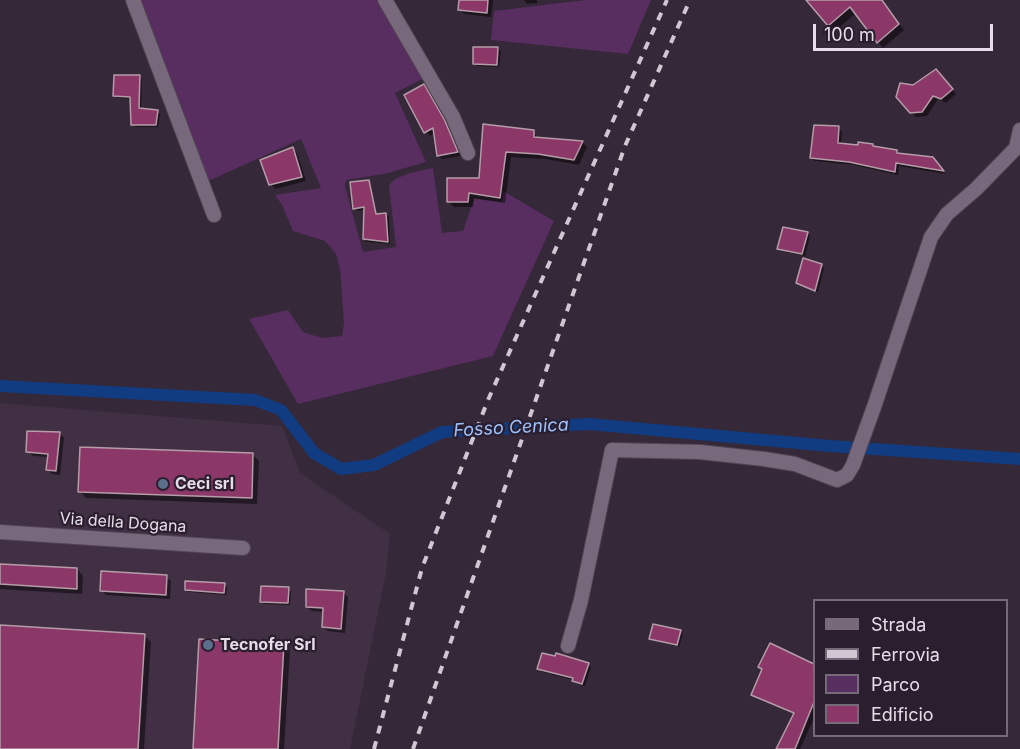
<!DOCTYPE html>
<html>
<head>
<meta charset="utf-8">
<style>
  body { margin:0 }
  #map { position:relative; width:1020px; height:749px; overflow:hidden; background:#352838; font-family:Inter,sans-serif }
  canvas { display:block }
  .legend { position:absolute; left:813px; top:599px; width:195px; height:138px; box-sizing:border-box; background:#2b1e2e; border:2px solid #766a78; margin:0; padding:8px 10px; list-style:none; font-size:18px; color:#e6dde8 }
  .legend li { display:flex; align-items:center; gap:12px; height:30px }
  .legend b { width:30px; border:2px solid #766a78 }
  .scale { position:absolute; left:813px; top:24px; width:180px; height:27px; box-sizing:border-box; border:3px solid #e6dde8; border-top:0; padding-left:8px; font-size:18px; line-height:21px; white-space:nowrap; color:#e6dde8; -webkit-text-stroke:4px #2b1e2e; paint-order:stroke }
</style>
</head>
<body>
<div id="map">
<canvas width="1020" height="749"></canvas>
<ul class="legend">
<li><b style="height:8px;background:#78687b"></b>Strada</li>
<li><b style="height:8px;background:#d0c7d3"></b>Ferrovia</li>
<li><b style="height:16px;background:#582d60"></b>Parco</li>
<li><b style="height:16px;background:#8b3868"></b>Edificio</li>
</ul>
<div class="scale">100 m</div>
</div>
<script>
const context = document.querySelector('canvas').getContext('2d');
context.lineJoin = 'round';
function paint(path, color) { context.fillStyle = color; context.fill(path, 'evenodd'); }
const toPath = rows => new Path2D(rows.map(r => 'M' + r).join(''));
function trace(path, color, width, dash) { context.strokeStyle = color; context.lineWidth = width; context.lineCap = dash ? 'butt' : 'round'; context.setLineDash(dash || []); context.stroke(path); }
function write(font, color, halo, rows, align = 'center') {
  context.font = font + ' Inter,sans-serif'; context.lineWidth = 4.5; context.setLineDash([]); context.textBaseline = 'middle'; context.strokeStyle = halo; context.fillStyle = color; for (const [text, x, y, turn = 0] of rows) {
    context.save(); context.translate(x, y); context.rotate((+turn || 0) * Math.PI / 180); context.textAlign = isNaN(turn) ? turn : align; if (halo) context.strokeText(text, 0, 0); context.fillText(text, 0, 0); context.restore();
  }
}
const built = toPath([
  [0,403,282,426,300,473,390,534,386,573,350,749,0,749]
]);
const green = toPath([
  [137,0,378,0,424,78,395,93,426,162,384,174,346,180,345,186,363,252,396,247,389,185,395,179,410,173,433,168,442,233,463,231,474,199,502,202,503,191,554,221,493,356,298,404,249,319,288,310,303,332,322,338,342,336,344,323,340,269,336,254,325,241,293,231,282,205,275,195,321,188,301,139,204,183],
  [585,0,651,0,628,54,491,40,494,11]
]);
const shadow = toPath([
  [461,0,493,0,491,17,464,14,460,10],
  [524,0,537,0,537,3,527,4],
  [807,0,881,0,904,30,883,48,856,13,835,31],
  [498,48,501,51,499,67,478,66,475,64],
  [140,76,142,79,141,110,157,111,160,114,158,127,136,127,133,124,132,99,118,98,115,95],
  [940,76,956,94,946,103,938,99,927,116,916,117,911,112,913,86],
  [427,90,449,127,461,156,442,159,438,155,435,133,430,136,426,132],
  [484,125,533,132,539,139,582,142,587,147,579,165,545,159,511,157,505,203,474,198,473,207,454,207,449,202,480,179],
  [839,128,842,132,841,145,873,145,876,148,896,151,900,155,936,162,945,174,899,166,898,175,854,165,815,161,811,158],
  [292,149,297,153,306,181,275,189,271,184],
  [369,181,371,184,377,215,386,214,389,217,390,244,367,242,364,239,366,209,358,211,355,208],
  [807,233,810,236,805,256,781,251,778,249],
  [821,266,824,268,818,292,798,283],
  [60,434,64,438,60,475,52,474,48,470,49,457,33,456,28,451],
  [253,455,259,461,257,504,86,498,80,491],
  [0,565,77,569,83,576,82,594,0,589],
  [166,577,171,581,170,599,106,595,102,590],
  [225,585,227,588,226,595,189,592,186,589],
  [288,589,291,591,290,605,264,604,261,601],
  [343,592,348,597,345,633,328,631,323,627,324,612,312,611,307,607],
  [0,626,144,635,151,642,144,749,0,749],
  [679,631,675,646,654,641,651,638],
  [681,633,683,634,679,647,678,647],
  [284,645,290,651,284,749,194,749],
  [808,662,814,664,814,718,800,749,778,749,795,714,756,698,753,694,763,670,760,667],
  [588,665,591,667,585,686,577,684,574,680,542,672,539,669]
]);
const canal = toPath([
  [0,386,255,400,281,410,314,453,341,469,374,465,442,432,589,424,830,446,1020,459]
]);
const building = toPath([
  [459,0,488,0,487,13,458,10,459,0],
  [806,0,882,0,899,24,877,43,850,7,828,26,806,0],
  [473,47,498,47,497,65,473,64,473,47],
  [936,69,953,89,941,99,933,96,922,112,910,113,896,97,900,83,913,85,936,69],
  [114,75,140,75,139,108,158,110,156,125,131,125,130,97,113,96,114,75],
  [424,84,445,121,458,152,437,156,433,128,424,133,404,95,424,84],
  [483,124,534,130,534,137,583,141,574,160,538,154,506,152,500,198,469,193,468,202,447,202,447,178,479,178,483,124],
  [814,125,839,126,838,143,858,145,858,142,873,144,873,146,897,150,897,153,933,157,944,171,896,163,895,172,849,162,810,158,814,125],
  [293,147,302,177,269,185,260,160,293,147],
  [369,180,376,214,386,213,388,242,363,239,364,207,353,209,350,182,369,180],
  [783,227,808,232,802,254,777,249,783,227],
  [803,258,822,264,815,291,796,283,803,258],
  [27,431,60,432,56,471,46,470,48,454,26,452,27,431],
  [80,447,253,453,252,498,78,492,80,447],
  [0,564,77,568,77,589,0,584,0,564],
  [101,571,167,575,166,595,100,591,101,571],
  [185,581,225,583,224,593,185,590,185,581],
  [261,586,289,587,288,603,260,602,261,586],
  [306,589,344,591,341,629,322,627,323,608,306,607,306,589],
  [653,624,681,630,677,645,649,639,653,624],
  [0,625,145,634,138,749,0,749,0,625],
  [199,639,284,644,278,749,193,749,199,639],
  [770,643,814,664,814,702,795,749,776,749,794,713,751,695,762,669,758,667,770,643],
  [542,653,555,656,556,653,589,663,582,684,572,681,573,678,537,669,542,653]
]);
const minor = toPath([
  [133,0,214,215],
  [385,0,453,117,468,153],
  [0,532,243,548],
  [568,646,581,600,612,450,700,452,764,459,795,464,837,480,847,475,853,465,874,407,931,237,947,214,976,189,1016,148,1020,130]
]);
const rail = toPath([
  [374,749,422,568,488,400,667,0],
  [413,749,625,146,690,0]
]);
const markers = [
  [163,484,6,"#5c6f8a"],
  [208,645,6,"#5c6f8a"]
];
const poiNames = [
  ["Ceci srl",175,484],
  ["Tecnofer Srl",220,645]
];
const streetNames = [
  ["Via della Dogana",123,523,4]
];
const waterNames = [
  ["Fosso Cenica",511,428,-3]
];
paint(built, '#412f44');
paint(green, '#582d60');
paint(shadow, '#0007');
trace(canal, '#113c82', 12);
paint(building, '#8b3868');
trace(building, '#b59ca8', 1.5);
trace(minor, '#514553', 16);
trace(minor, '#78687b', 14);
trace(rail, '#d0c7d3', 4, [8, 8]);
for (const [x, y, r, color] of markers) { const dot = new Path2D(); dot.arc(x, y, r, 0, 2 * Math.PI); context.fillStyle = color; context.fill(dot); trace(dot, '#2b1e2e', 2); }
write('bold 16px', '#e6dde8', '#2b1e2e', poiNames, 'left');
write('16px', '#e6dde8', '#2b1e2e', streetNames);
write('italic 18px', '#9cc1fd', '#2b1e2e', waterNames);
</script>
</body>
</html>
